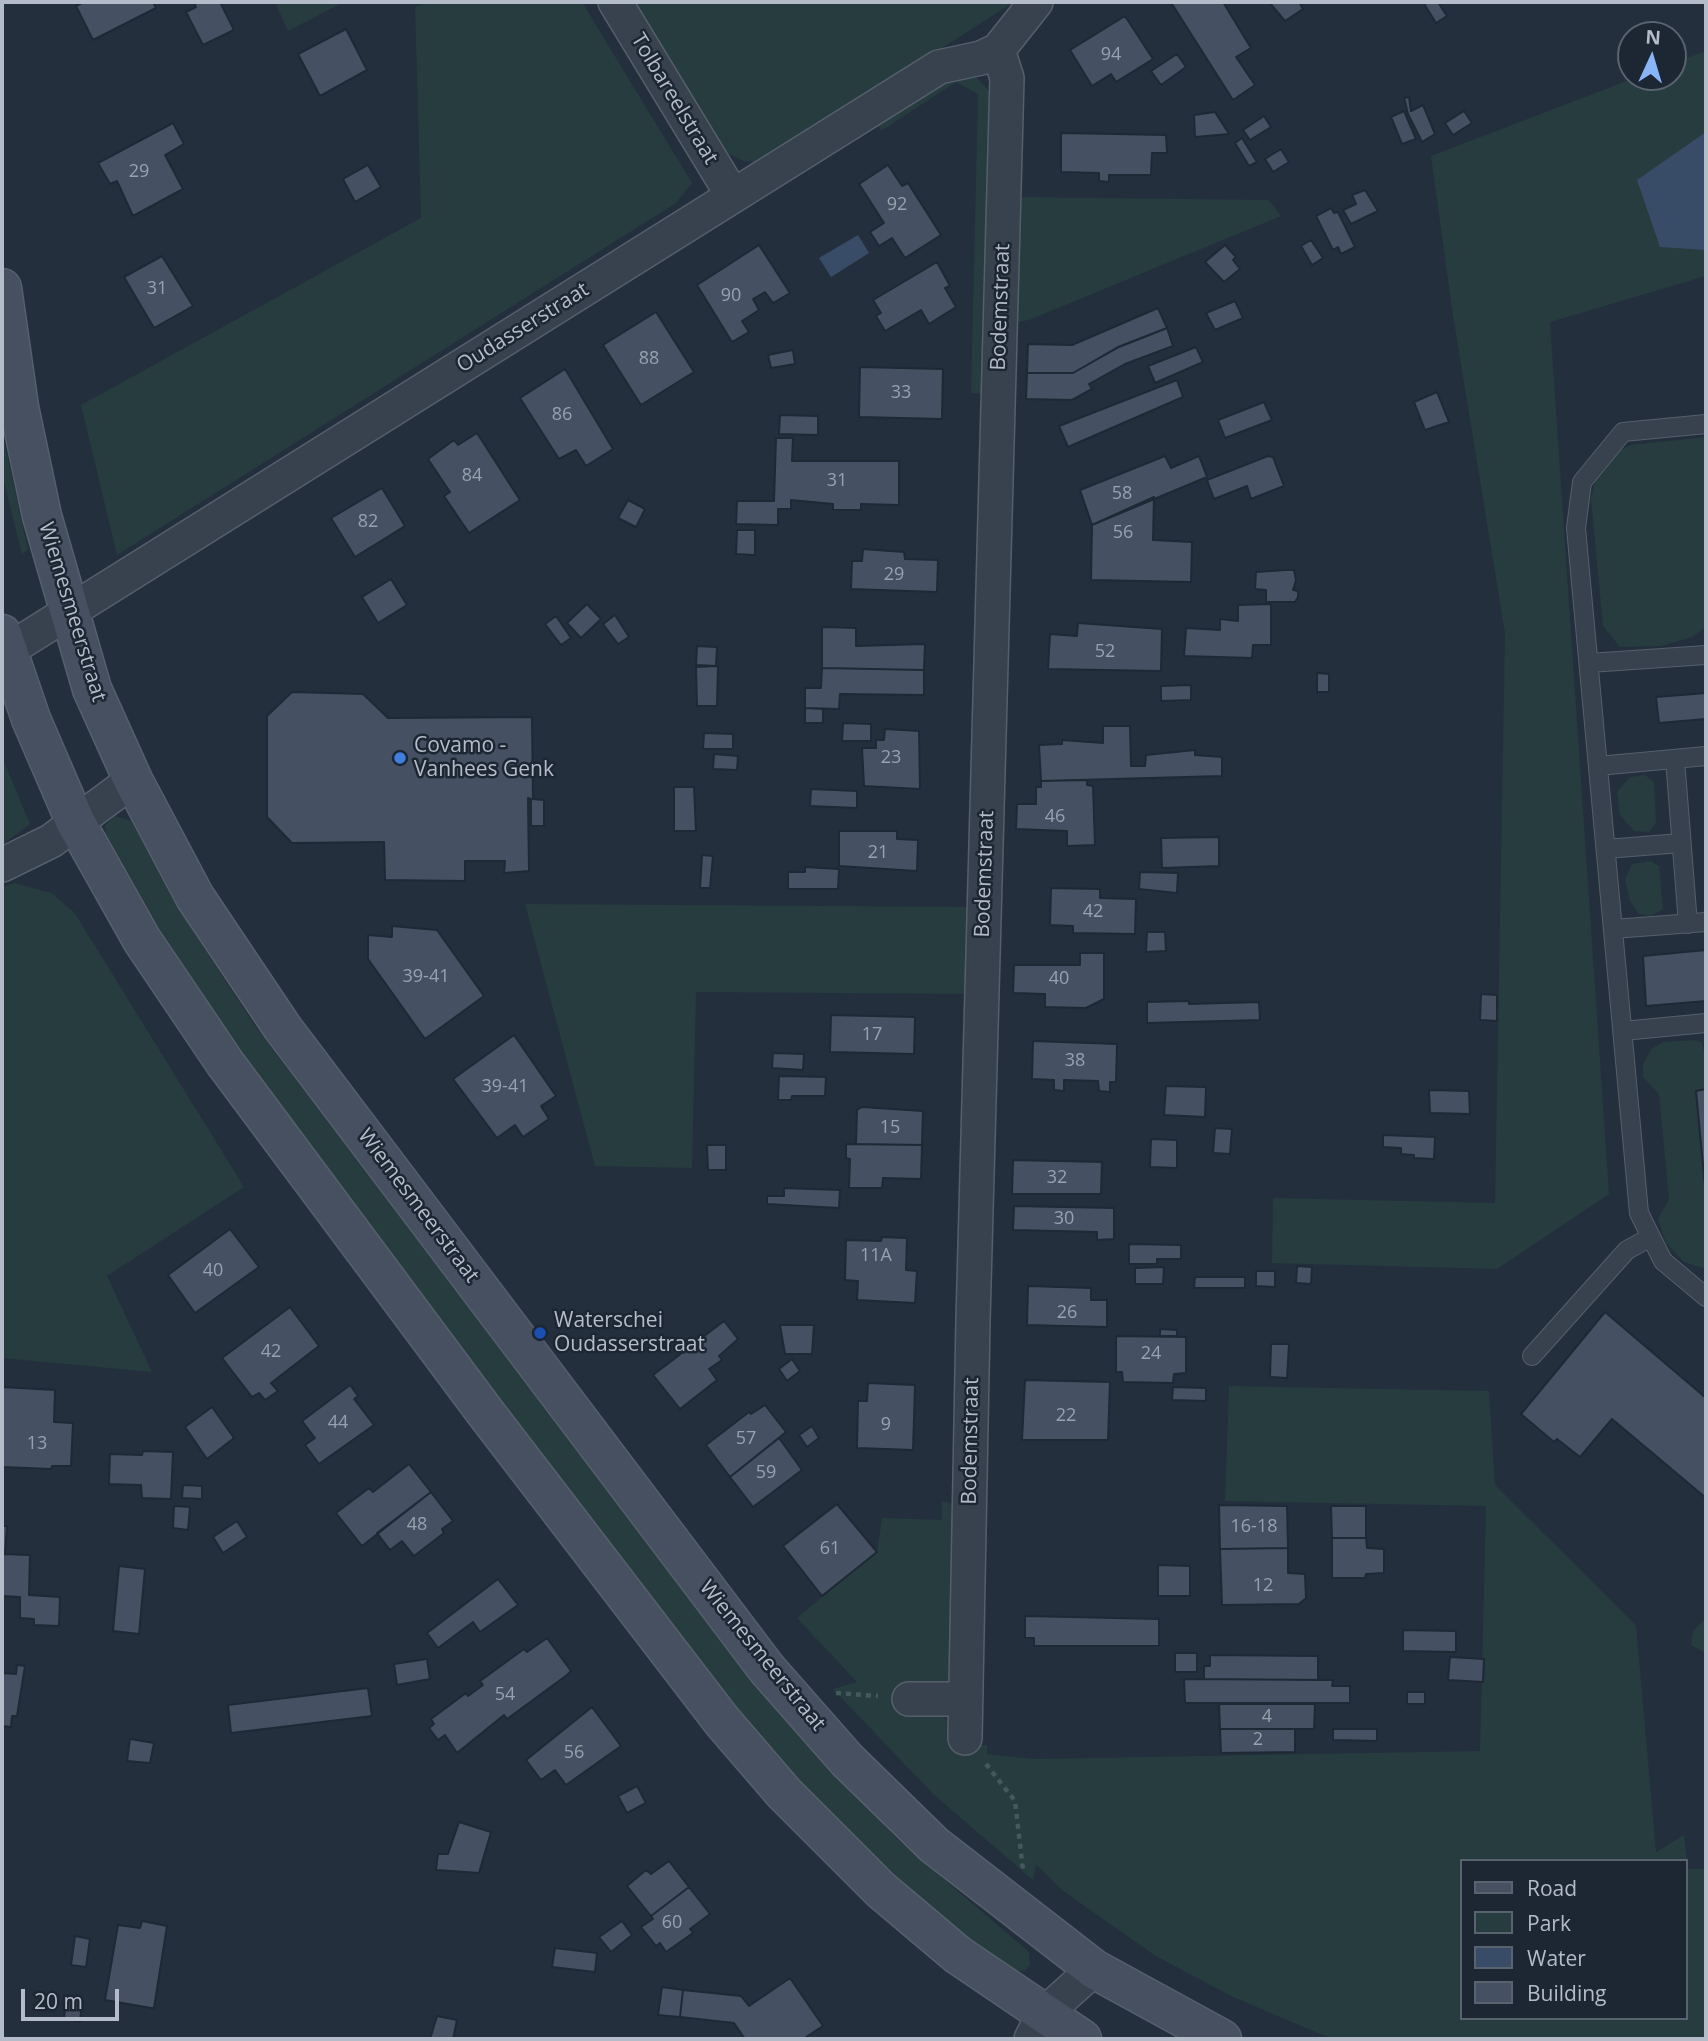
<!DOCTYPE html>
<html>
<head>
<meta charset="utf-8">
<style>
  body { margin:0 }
  #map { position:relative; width:1708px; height:2041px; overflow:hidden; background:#242f3e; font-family:"Open Sans",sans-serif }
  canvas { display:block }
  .frame { position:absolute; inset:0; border:4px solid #b4bcc9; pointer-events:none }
  .legend { position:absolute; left:1460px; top:1859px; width:228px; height:161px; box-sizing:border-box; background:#1d2633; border:2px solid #59626f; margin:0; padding:9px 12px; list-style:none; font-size:21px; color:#b4bcc9 }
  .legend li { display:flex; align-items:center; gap:14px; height:35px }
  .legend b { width:35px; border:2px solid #59626f }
  .north { position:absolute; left:1617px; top:21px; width:70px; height:70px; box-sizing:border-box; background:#1d2633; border:2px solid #59626f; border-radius:50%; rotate:4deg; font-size:19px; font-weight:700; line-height:28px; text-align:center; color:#b4bcc9 }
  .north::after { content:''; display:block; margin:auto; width:24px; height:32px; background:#8ab4f8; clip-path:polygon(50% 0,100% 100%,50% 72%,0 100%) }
  .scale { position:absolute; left:21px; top:1989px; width:98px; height:32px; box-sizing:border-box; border:4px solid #b4bcc9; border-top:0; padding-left:9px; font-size:21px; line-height:24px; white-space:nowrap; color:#b4bcc9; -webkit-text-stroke:5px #1d2633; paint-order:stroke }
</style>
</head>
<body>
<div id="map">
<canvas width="1708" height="2041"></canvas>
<div class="frame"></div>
<ul class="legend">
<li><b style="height:9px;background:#465061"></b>Road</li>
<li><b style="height:19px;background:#263c3f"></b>Park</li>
<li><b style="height:19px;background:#394c67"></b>Water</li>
<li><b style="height:19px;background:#455162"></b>Building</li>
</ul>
<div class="north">N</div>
<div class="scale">20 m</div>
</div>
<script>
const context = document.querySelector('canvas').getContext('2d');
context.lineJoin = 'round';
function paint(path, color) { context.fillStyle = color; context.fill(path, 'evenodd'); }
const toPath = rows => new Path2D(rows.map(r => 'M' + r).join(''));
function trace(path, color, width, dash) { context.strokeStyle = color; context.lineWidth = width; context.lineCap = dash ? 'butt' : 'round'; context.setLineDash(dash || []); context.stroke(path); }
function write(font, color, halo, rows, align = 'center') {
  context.font = font + ' "Open Sans",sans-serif'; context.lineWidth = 5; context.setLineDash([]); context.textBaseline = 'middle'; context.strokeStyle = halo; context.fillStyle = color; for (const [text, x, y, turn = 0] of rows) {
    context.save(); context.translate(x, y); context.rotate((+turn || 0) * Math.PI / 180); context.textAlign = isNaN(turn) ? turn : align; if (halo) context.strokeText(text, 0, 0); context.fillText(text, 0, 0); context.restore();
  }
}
const green = toPath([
  [275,2,344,2,288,31],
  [431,2,582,2,692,183,676,203,117,555,81,405,421,218,415,7],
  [630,2,1010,2,1009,5,763,163,744,161,729,154,717,140],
  [1706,51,1706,276,1550,322,1609,1194,1497,1269,1272,1263,1273,1198,1495,1203,1505,633,1452,309,1431,156,1637,77,1673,77,1673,63],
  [955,73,977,78,990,92,993,106,986,394,971,393,978,94,956,82,881,131,875,121],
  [1016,197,1269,200,1281,216,1029,320,1012,323],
  [2,431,28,550,22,554,2,474],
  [1706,437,1706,627,1692,637,1661,646,1620,647,1603,626,1591,499,1595,481,1609,455,1631,445],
  [2,757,30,824,2,845],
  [1645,775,1654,782,1656,823,1649,832,1634,831,1620,815,1617,792,1630,777],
  [115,816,131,821,198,939,255,1026,758,1688,896,1838,1029,1952,1030,1965,1024,1971,1010,1970,939,1915,804,1790,711,1679,442,1326,225,1028,160,929,106,834,105,825],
  [1651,861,1659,866,1663,909,1651,916,1639,914,1630,901,1625,879,1632,864],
  [15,883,51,893,74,912,244,1187,107,1276,152,1372,2,1358,2,887],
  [525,904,973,907,972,994,696,992,692,1168,595,1166],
  [1695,1040,1701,1042,1704,1051,1706,1089,1696,1092,1706,1186,1706,1269,1684,1262,1666,1243,1658,1219,1669,1199,1659,1094,1643,1077,1643,1065,1651,1049,1664,1042],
  [1229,1386,1489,1391,1495,1485,1636,1625,1656,1852,1684,1835,1688,1869,1706,1869,1706,2039,1335,2039,1325,2036,1233,1997,1154,1955,1062,1890,1036,1865,1033,1880,933,1794,833,1689,857,1682,797,1618,877,1552,882,1518,942,1520,942,1501,959,1506,952,1679,937,1712,952,1724,953,1743,987,1745,987,1754,1034,1759,1480,1751,1486,1506,1225,1501],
  [1461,1861,1685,1861,1685,2018,1461,2018],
  [1706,1618,1706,1653,1691,1645,1693,1631]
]);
const water = toPath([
  [1706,132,1706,250,1660,247,1637,180],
  [858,235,869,253,831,277,819,258]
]);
const building = toPath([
  [84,2,153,2,156,8,93,40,76,6,84,2],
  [194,2,220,2,234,30,203,45,186,12,196,7,194,2],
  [1175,2,1223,2,1251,48,1236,57,1255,85,1233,100,1172,4,1175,2],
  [1269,2,1299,2,1303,9,1285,21,1269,2],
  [1423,2,1438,2,1447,16,1436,23,1423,2],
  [1125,16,1153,59,1116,82,1111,74,1092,86,1070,50,1125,16],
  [346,29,367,70,320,96,298,54,346,29],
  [1177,54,1186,67,1161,85,1151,71,1177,54],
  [1631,57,1631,69,1623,74,1618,65,1631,57],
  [1409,97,1411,111,1423,105,1435,134,1422,142,1408,114,1404,98,1409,97],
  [1404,111,1416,139,1402,144,1391,117,1404,111],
  [1464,111,1472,123,1453,135,1445,123,1464,111],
  [1215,112,1229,134,1195,137,1194,115,1215,112],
  [1264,116,1271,127,1250,140,1243,130,1264,116],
  [173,123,184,144,165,155,183,189,133,216,117,181,110,184,98,163,173,123],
  [1061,133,1166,135,1167,153,1152,153,1151,175,1109,175,1109,182,1099,181,1099,173,1061,172,1061,133],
  [1242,138,1257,162,1249,166,1235,143,1242,138],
  [1281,149,1289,162,1273,172,1265,159,1281,149],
  [368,165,381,187,355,202,343,179,368,165],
  [888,165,902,186,908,183,941,235,905,258,892,238,879,246,870,232,884,223,859,184,888,165],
  [1365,190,1378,211,1351,224,1343,210,1356,204,1352,195,1365,190],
  [1331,208,1334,213,1338,212,1355,247,1341,254,1338,247,1333,250,1316,216,1331,208],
  [1311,240,1323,258,1312,265,1301,246,1311,240],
  [759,245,790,293,773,303,765,292,753,299,759,310,742,321,749,332,732,342,697,285,759,245],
  [1225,245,1236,257,1233,260,1240,269,1224,282,1205,262,1225,245],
  [162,256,193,306,154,328,124,277,162,256],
  [937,262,950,286,945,288,956,307,929,324,921,310,885,331,876,316,881,313,873,300,937,262],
  [1235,301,1243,318,1215,330,1206,313,1235,301],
  [1158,308,1167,328,1118,347,1073,373,1027,373,1028,344,1072,345,1158,308],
  [656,312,694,372,641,405,603,345,656,312],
  [1167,328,1173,346,1125,364,1089,384,1092,389,1072,400,1026,399,1027,373,1073,373,1119,347,1167,328],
  [1196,347,1203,362,1155,383,1148,366,1196,347],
  [793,350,795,364,771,368,768,355,793,350],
  [860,367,943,369,942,419,859,417,860,367],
  [565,369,613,449,586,466,576,450,559,459,520,398,565,369],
  [1177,380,1183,397,1068,447,1059,426,1177,380],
  [1437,392,1449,422,1425,430,1414,402,1437,392],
  [1264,402,1272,420,1225,438,1218,420,1264,402],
  [780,415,818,416,818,435,779,434,780,415],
  [477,433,520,500,469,533,444,496,450,492,428,459,454,440,458,445,477,433],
  [776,438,793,438,792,461,899,461,899,505,861,504,861,510,833,510,833,504,791,500,791,509,778,509,778,525,736,524,737,501,774,501,776,438],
  [1165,456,1171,468,1199,456,1207,477,1092,525,1080,490,1165,456],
  [1268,456,1273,457,1284,486,1251,499,1247,486,1214,499,1207,480,1268,456],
  [382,488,405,526,355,557,331,518,382,488],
  [1154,497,1153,540,1192,542,1191,582,1091,580,1092,525,1154,497],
  [628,500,645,509,636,527,618,518,628,500],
  [737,530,755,530,755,555,736,554,737,530],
  [863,549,904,552,905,559,938,560,937,592,851,589,852,561,862,561,863,549],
  [1285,570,1294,570,1296,580,1293,590,1298,591,1298,597,1295,602,1266,602,1266,590,1255,589,1256,572,1285,570],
  [391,579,407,605,378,623,362,597,391,579],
  [587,604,601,619,581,638,567,623,587,604],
  [1271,604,1271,645,1253,645,1252,658,1184,656,1186,628,1220,630,1220,619,1238,621,1238,605,1271,604],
  [615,615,629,637,618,644,603,624,615,615],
  [556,616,571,638,561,645,545,624,556,616],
  [1078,623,1162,629,1161,671,1048,669,1050,634,1077,636,1078,623],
  [822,627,856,628,856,646,925,644,924,670,822,668,822,627],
  [697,646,717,647,716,666,696,665,697,646],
  [718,666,717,706,697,706,696,667,718,666],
  [822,668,924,670,924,695,840,694,839,709,805,708,805,688,821,688,822,668],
  [1317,673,1329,674,1329,692,1317,692,1317,673],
  [1191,685,1191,700,1161,701,1161,686,1191,685],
  [292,692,363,694,388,718,532,717,533,799,544,800,544,826,531,826,531,799,528,798,529,871,504,873,505,861,465,861,465,881,385,880,384,842,292,843,267,817,267,716,292,692],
  [1706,693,1706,719,1659,723,1656,697,1706,693],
  [805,708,823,709,823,723,805,723,805,708],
  [843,723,871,724,871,741,842,741,843,723],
  [1103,726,1130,726,1131,766,1145,766,1146,755,1195,750,1195,755,1222,757,1222,776,1041,781,1039,745,1062,744,1062,740,1103,743,1103,726],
  [885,729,919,731,920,789,864,786,862,748,876,748,876,740,884,740,885,729],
  [704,733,733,734,733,749,703,749,704,733],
  [714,754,738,756,737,770,713,769,714,754],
  [1087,780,1087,785,1093,786,1095,845,1067,846,1067,831,1016,829,1017,804,1036,804,1036,787,1041,787,1041,781,1087,780],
  [674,787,694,787,696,831,674,831,674,787],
  [811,789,857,791,857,808,810,806,811,789],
  [839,831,897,831,897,839,918,840,917,871,839,866,839,831],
  [1219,837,1219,866,1162,868,1161,838,1219,837],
  [702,855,713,856,710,888,700,888,702,855],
  [805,867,839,869,838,889,788,889,788,872,805,872,805,867],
  [1140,872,1178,873,1177,893,1139,889,1140,872],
  [1051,888,1100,889,1100,898,1136,899,1135,934,1073,933,1073,926,1050,925,1051,888],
  [392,926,437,930,484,996,425,1039,368,959,368,935,392,937,392,926],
  [1147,932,1165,932,1166,951,1146,952,1147,932],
  [1706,950,1706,1001,1646,1006,1643,956,1706,950],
  [1080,953,1104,953,1104,999,1086,1008,1045,1007,1045,994,1013,993,1014,965,1080,965,1080,953],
  [1481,994,1497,995,1497,1021,1480,1020,1481,994],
  [1189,1001,1189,1004,1259,1002,1260,1020,1147,1023,1147,1002,1189,1001],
  [831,1015,915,1017,914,1054,830,1052,831,1015],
  [514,1035,556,1096,541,1106,549,1119,523,1137,515,1125,497,1138,453,1079,514,1035],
  [1033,1041,1117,1044,1116,1082,1110,1082,1110,1092,1099,1091,1098,1081,1064,1080,1064,1091,1054,1090,1054,1080,1032,1079,1033,1041],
  [773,1053,804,1054,803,1070,772,1068,773,1053],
  [779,1076,826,1077,825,1096,792,1096,791,1100,778,1100,779,1076],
  [1166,1086,1206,1087,1205,1117,1164,1115,1166,1086],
  [1706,1089,1706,1186,1705,1186,1696,1091,1706,1089],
  [1429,1090,1469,1091,1470,1114,1430,1113,1429,1090],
  [862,1107,923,1111,922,1145,856,1144,857,1110,862,1107],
  [1215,1128,1232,1129,1230,1154,1213,1153,1215,1128],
  [1383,1135,1435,1137,1434,1159,1414,1158,1414,1155,1401,1154,1401,1148,1383,1147,1383,1135],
  [1151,1139,1177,1140,1177,1168,1150,1167,1151,1139],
  [846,1144,922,1145,921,1179,883,1178,882,1188,849,1188,850,1159,846,1158,846,1144],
  [707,1145,726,1145,726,1170,708,1170,707,1145],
  [1013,1160,1102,1162,1101,1194,1012,1194,1013,1160],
  [784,1188,840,1190,839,1208,767,1204,767,1196,784,1196,784,1188],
  [1014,1206,1114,1208,1114,1239,1097,1240,1097,1232,1013,1230,1014,1206],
  [230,1229,259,1267,195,1313,168,1275,230,1229],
  [882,1237,907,1238,906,1270,917,1271,915,1303,857,1300,858,1281,845,1280,846,1240,881,1241,882,1237],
  [1129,1244,1181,1245,1181,1259,1157,1259,1157,1264,1129,1264,1129,1244],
  [1297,1266,1312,1267,1311,1284,1296,1283,1297,1266],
  [1164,1267,1163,1284,1135,1284,1135,1268,1164,1267],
  [1256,1271,1275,1271,1275,1287,1256,1286,1256,1271],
  [1195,1277,1245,1277,1245,1288,1194,1288,1195,1277],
  [1028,1286,1091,1288,1091,1300,1107,1300,1107,1327,1027,1325,1028,1286],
  [290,1307,319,1346,271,1383,278,1391,265,1400,259,1393,252,1397,222,1358,290,1307],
  [1605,1312,1706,1398,1706,1498,1612,1419,1580,1457,1557,1439,1554,1442,1521,1414,1605,1312],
  [724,1321,738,1339,719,1356,722,1360,709,1369,717,1380,680,1409,653,1375,724,1321],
  [780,1325,814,1325,812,1354,785,1354,780,1325],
  [1160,1329,1177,1330,1177,1336,1160,1336,1160,1329],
  [1116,1336,1186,1337,1186,1373,1174,1374,1173,1383,1123,1382,1122,1372,1116,1372,1116,1336],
  [1271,1344,1289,1344,1287,1378,1270,1377,1271,1344],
  [792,1359,800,1371,787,1381,779,1369,792,1359],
  [1025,1380,1110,1382,1108,1440,1022,1440,1025,1380],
  [868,1383,915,1385,913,1450,857,1448,858,1401,867,1401,868,1383],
  [350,1385,358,1396,354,1399,374,1425,319,1464,305,1445,315,1438,302,1421,350,1385],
  [2,1387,55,1390,54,1422,73,1423,71,1466,52,1466,51,1469,2,1467,2,1387],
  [1173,1387,1206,1388,1206,1401,1172,1400,1173,1387],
  [765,1405,786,1432,730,1477,706,1445,749,1412,751,1414,765,1405],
  [212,1407,234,1438,207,1459,185,1427,212,1407],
  [812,1426,819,1438,807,1447,799,1435,812,1426],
  [779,1438,802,1470,753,1507,730,1477,779,1438],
  [143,1451,173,1452,171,1499,142,1498,141,1485,109,1484,110,1454,142,1455,143,1451],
  [409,1464,431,1492,362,1546,336,1513,369,1488,373,1492,409,1464],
  [183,1485,202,1486,202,1499,182,1498,183,1485],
  [431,1492,453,1521,442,1529,444,1533,414,1556,402,1541,390,1550,377,1533,431,1492],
  [837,1504,877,1552,822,1596,783,1546,837,1504],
  [1219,1505,1287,1506,1288,1548,1220,1549,1219,1505],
  [174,1506,190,1507,188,1530,173,1528,174,1506],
  [1331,1506,1366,1506,1366,1538,1332,1538,1331,1506],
  [237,1521,247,1537,223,1553,213,1537,237,1521],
  [2,1526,7,1526,5,1554,2,1554,2,1526],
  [1332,1538,1366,1538,1367,1548,1384,1549,1384,1573,1366,1574,1365,1578,1332,1578,1332,1538],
  [1288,1548,1288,1573,1305,1574,1306,1598,1299,1604,1222,1605,1220,1549,1288,1548],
  [2,1554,30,1555,29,1595,60,1597,59,1626,34,1625,34,1619,20,1618,20,1597,2,1596,2,1554],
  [1158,1565,1190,1566,1190,1596,1158,1596,1158,1565],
  [119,1566,145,1569,139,1634,113,1631,119,1566],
  [498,1579,518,1605,480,1632,473,1622,438,1648,427,1633,498,1579],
  [1025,1616,1159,1619,1159,1646,1034,1646,1034,1638,1025,1638,1025,1616],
  [1403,1630,1456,1631,1456,1652,1403,1651,1403,1630],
  [547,1638,571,1671,567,1675,507,1719,504,1715,457,1753,445,1735,438,1740,429,1728,434,1724,431,1719,466,1693,468,1696,483,1685,480,1681,524,1649,527,1652,547,1638],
  [1175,1653,1197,1653,1197,1672,1175,1672,1175,1653],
  [1210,1655,1318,1656,1318,1680,1204,1679,1204,1666,1210,1666,1210,1655],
  [1450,1657,1484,1659,1483,1682,1448,1680,1450,1657],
  [427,1659,430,1679,397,1685,394,1664,427,1659],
  [17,1665,25,1666,17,1716,12,1716,11,1727,2,1726,2,1673,16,1674,17,1665],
  [1184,1679,1333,1680,1332,1686,1350,1686,1350,1703,1185,1703,1184,1679],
  [368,1688,372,1716,231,1733,228,1705,368,1688],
  [1407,1692,1425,1692,1425,1704,1407,1704,1407,1692],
  [1219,1704,1315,1704,1314,1729,1220,1729,1219,1704],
  [592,1707,621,1746,566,1785,555,1770,541,1780,526,1760,592,1707],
  [1220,1729,1295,1729,1295,1752,1221,1753,1220,1729],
  [1333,1729,1377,1729,1377,1741,1333,1740,1333,1729],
  [130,1739,154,1743,150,1763,127,1761,130,1739],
  [637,1786,646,1803,627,1813,618,1796,637,1786],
  [459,1822,491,1832,479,1873,436,1870,438,1854,448,1854,459,1822],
  [669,1861,689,1887,651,1916,627,1886,646,1870,651,1874,669,1861],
  [689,1887,710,1914,690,1929,693,1933,666,1952,660,1943,656,1946,641,1927,653,1919,651,1916,689,1887],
  [142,1921,167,1926,154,2008,151,2008,105,2000,118,1925,140,1928,142,1921],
  [622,1921,632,1935,611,1952,599,1937,622,1921],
  [75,1936,90,1939,86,1967,71,1965,75,1936],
  [555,1948,597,1953,595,1972,552,1967,555,1948],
  [790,1978,823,2026,803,2039,745,2039,734,2023,680,2017,683,1990,741,1996,749,2006,790,1978],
  [662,1987,683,1990,680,2017,658,2015,662,1987],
  [66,1999,82,2001,80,2022,64,2019,66,1999],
  [437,2016,457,2020,453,2039,430,2039,437,2016]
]);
const path = toPath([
  [836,1693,878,1696],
  [986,1764,1015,1801,1023,1870]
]);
const lane = toPath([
  [1706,424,1623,432,1582,482,1576,528,1639,1213,1663,1261,1706,1297],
  [1589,663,1706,655],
  [1675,759,1688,924],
  [1598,766,1706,756],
  [1606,849,1681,843],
  [1613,929,1706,922],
  [1623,1031,1706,1023],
  [1532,1356,1627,1250,1651,1237]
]);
const street = toPath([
  [615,2,733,196],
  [2,654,939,67,981,58,998,50,1036,2],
  [2,865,51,841,133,780],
  [909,1699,966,1699],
  [965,1738,973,1320,1007,78,998,50],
  [1031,2039,1043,2015,1094,1969]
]);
const secondary = toPath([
  [2,288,19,407,42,516,92,689,133,780,195,897,282,1027,767,1669,847,1760,934,1845,1094,1969,1222,2039],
  [2,634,31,719,75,821,142,940,225,1063,485,1412,722,1721,784,1793,881,1890,958,1955,1082,2039]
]);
const markers = [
  [400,758,7,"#3f7fe0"],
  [540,1333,7,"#1a4fb4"]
];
const numberNames = [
  ["94",1111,55],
  ["29",139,172],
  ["92",897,205],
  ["31",157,289],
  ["90",731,296],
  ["88",649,359],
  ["33",901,393],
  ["86",562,415],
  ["84",472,476],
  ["31",837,481],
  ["58",1122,494],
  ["82",368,522],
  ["56",1123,533],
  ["29",894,575],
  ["52",1105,652],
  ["23",891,758],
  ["46",1055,817],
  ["21",878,853],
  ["42",1093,912],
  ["39-41",426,977],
  ["40",1059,979],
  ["17",872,1035],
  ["38",1075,1061],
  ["39-41",505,1087],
  ["15",890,1128],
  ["32",1057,1178],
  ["30",1064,1219],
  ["11A",876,1256],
  ["40",213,1271],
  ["26",1067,1313],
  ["42",271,1352],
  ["24",1151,1354],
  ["22",1066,1416],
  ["44",338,1423],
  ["9",886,1425],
  ["57",746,1439],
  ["13",37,1444],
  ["59",766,1473],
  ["48",417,1525],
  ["16-18",1254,1527],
  ["61",830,1549],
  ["12",1263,1586],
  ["54",505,1695],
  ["4",1267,1717],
  ["2",1258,1740],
  ["56",574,1753],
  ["60",672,1923]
];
const streetNames = [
  ["Tolbareelstraat",674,99,59],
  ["Bodemstraat",1001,307,-88],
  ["Oudasserstraat",523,328,-32],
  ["Wiemesmeerstraat",72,612,73],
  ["Bodemstraat",985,874,-88],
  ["Wiemesmeerstraat",418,1206,53],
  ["Bodemstraat",971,1441,-89],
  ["Wiemesmeerstraat",762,1656,51]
];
const poiNames = [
  ["Covamo -",414,746],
  ["Vanhees Genk",414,770],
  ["Waterschei",554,1321],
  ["Oudasserstraat",554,1345]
];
paint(green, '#263c3f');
paint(water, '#394c67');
paint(building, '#455162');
trace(building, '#1f2835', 2);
trace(lane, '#565f6c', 20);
trace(street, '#565f6c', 36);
trace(secondary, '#565f6c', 41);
trace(path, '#44595c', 4.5, [5, 5]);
trace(lane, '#38414e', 18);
trace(street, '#38414e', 33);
trace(secondary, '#465061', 38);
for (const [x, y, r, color] of markers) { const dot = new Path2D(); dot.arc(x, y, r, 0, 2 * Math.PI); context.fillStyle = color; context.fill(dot); trace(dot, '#1d2633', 2.5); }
write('18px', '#98a1af', null, numberNames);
write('21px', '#b4bcc9', '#1d2633', streetNames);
write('21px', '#b4bcc9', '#1d2633', poiNames, 'left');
</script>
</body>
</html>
